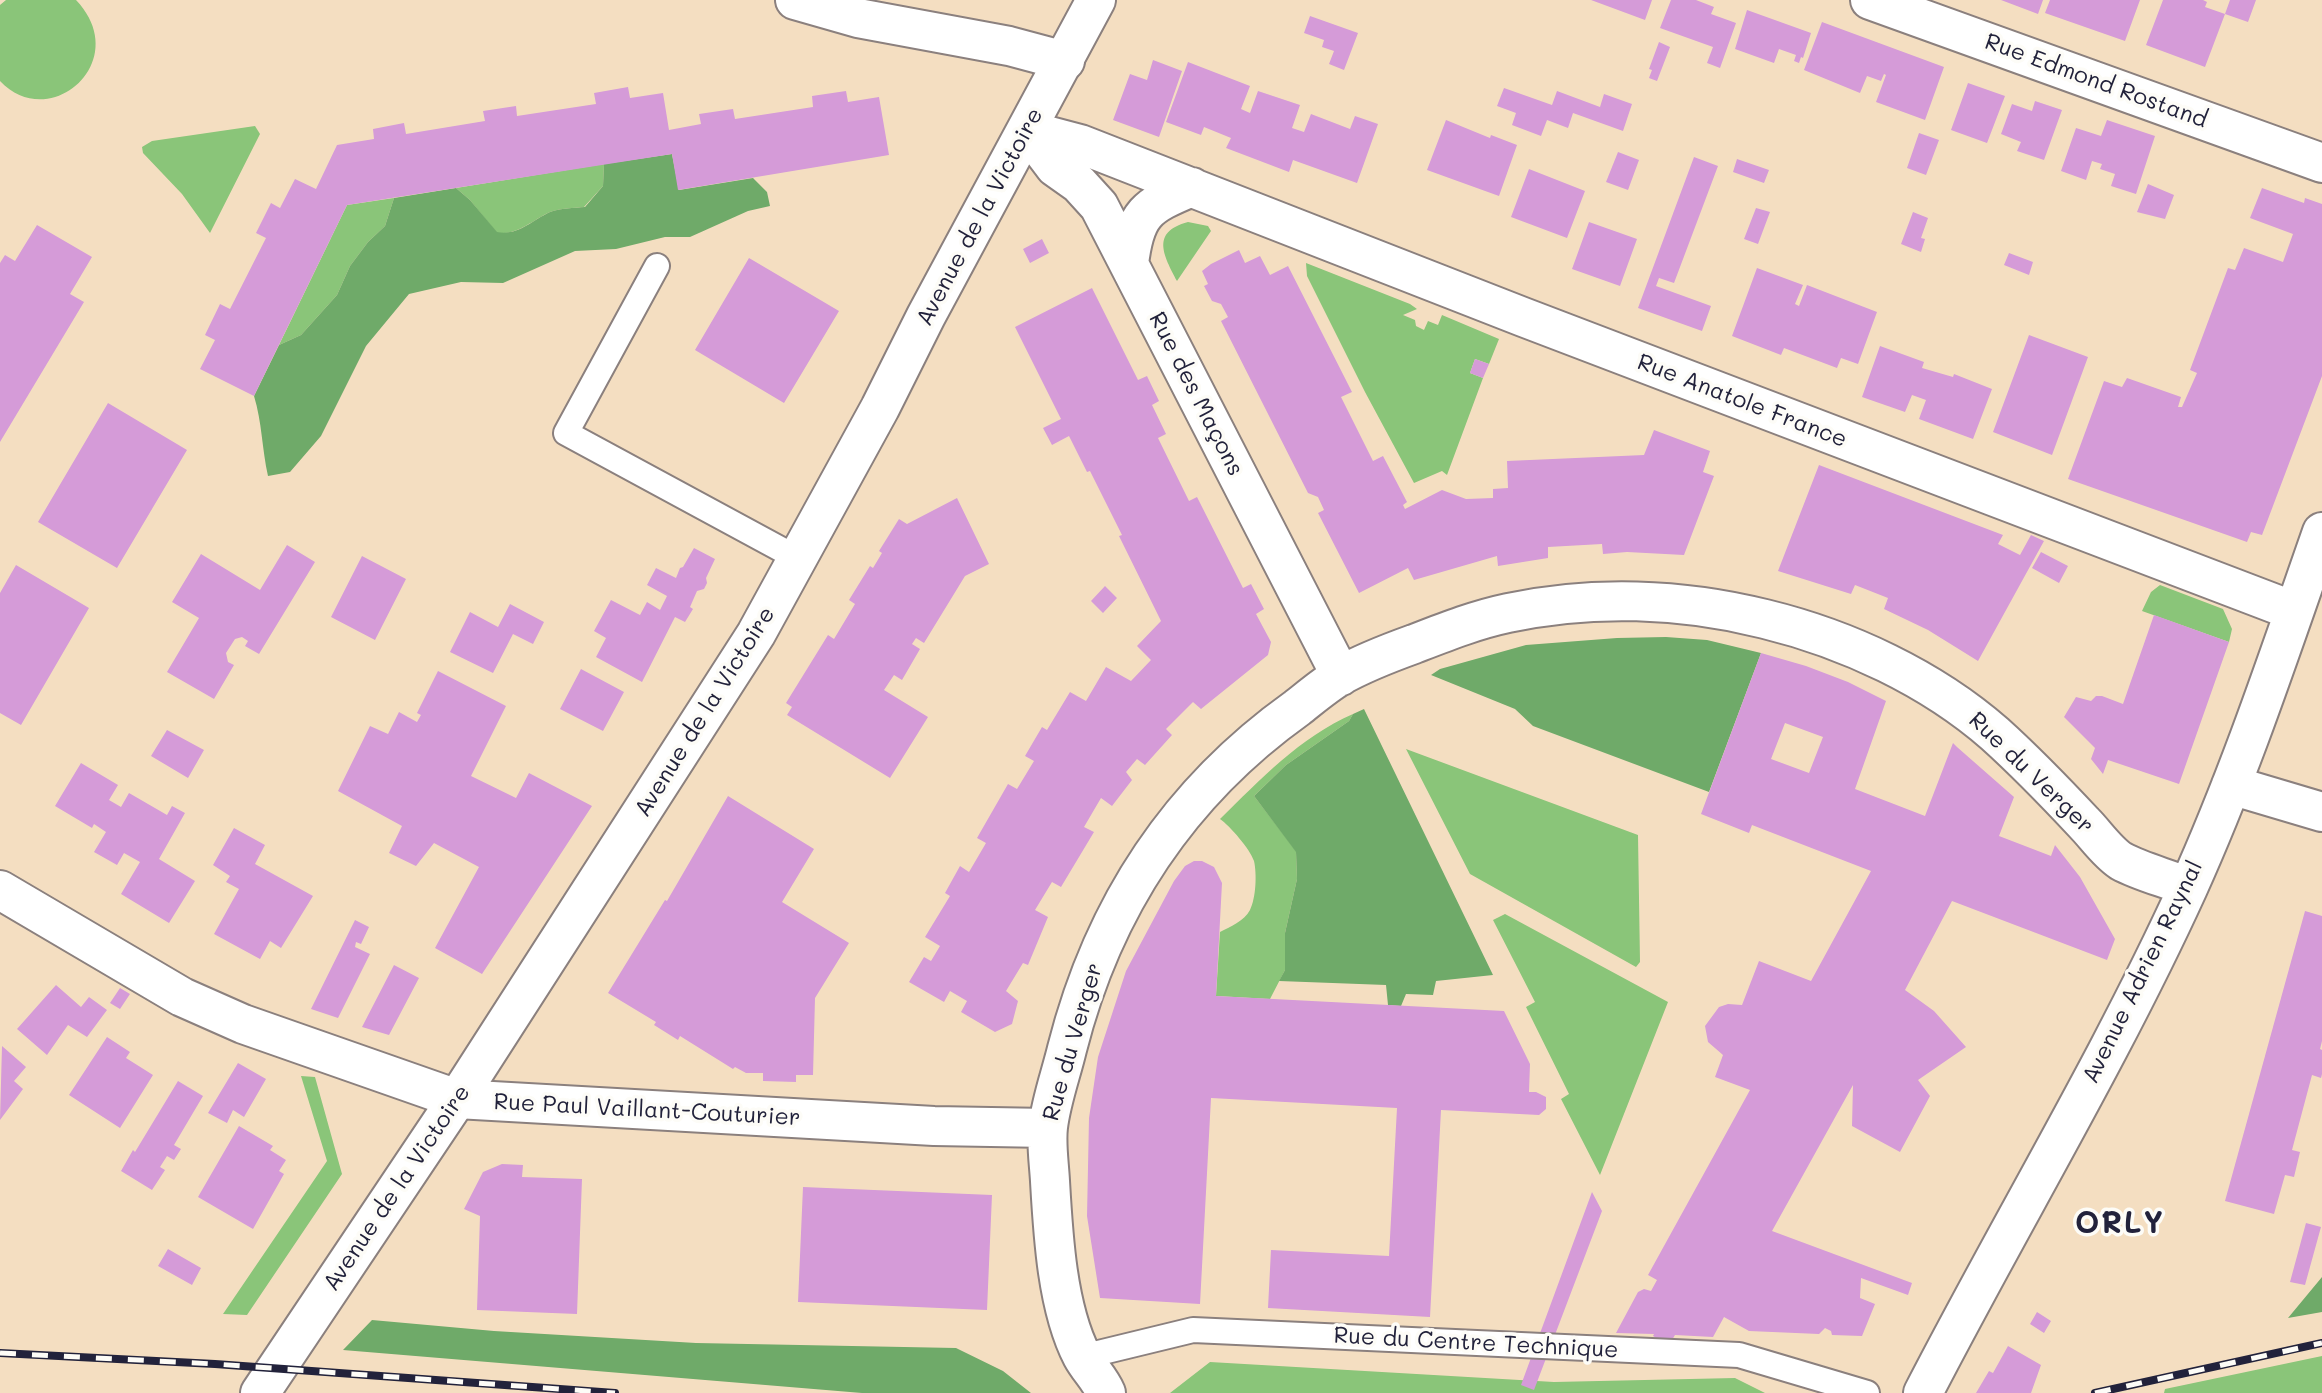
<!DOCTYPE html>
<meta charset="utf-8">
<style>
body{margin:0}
canvas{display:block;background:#f4dec1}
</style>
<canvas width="2322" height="1393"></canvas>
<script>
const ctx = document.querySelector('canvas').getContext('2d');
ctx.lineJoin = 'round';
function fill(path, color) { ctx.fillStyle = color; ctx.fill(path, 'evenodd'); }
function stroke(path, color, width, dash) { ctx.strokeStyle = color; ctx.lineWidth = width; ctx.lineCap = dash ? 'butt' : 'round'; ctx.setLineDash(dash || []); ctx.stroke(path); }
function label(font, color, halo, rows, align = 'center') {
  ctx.font = font + ' Mali,sans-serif'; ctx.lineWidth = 7; ctx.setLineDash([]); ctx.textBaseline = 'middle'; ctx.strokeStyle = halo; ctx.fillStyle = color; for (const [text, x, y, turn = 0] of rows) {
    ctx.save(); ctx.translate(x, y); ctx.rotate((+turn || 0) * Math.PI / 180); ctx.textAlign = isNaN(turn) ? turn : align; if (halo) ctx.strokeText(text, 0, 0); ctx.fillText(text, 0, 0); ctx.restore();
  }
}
fill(new Path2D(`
 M 6,0 L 76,0 C 134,61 50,134 0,81 L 0,5 Z
 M 255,126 L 260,134 L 210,233 L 182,194 L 143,153 L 142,147 L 152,141 Z
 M 604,164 L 603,186 L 584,207 C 574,208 560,208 550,212 C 531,221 518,235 497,233 L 470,200 L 456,188 Z
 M 394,198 L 385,226 L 368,242 L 350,266 L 337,295 L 301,335 L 279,345 L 347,205 Z
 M 1188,222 L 1208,226 L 1211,231 L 1177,281 C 1164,256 1150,232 1188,222 Z
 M 1306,263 L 1410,304 L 1417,309 L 1403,315 L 1415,320 L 1416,326 L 1424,330 L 1428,321 L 1438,325 L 1442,315 L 1499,339 L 1489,364 L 1475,359 L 1470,373 L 1483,378 L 1447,475 L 1442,471 L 1414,483 L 1365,392 L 1307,276 Z
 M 2160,585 L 2223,609 L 2232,629 L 2229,642 L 2142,611 L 2151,592 Z
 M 1353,714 L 1349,721 L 1286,765 L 1254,796 L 1296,851 L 1297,879 L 1285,933 L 1285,970 L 1270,999 L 1216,996 L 1220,932 C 1230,927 1244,921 1250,910 C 1256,898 1257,874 1254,861 C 1250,849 1230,826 1220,819 C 1260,780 1300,737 1353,714 Z
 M 1406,749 L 1638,835 L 1640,962 L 1636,967 L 1470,874 Z
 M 1505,914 L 1668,1002 L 1600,1175 L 1561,1099 L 1569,1094 L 1526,1007 L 1535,1002 L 1493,920 Z
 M 301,1076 L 315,1077 L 342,1174 L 247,1315 L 223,1314 L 327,1161 Z
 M 2322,1356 L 2322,1393 L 2164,1393 L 2165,1389 Z
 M 1210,1362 L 1554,1382 L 1735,1378 L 1765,1393 L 1170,1393 Z`), '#8ac579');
fill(new Path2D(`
 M 672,154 L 679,190 L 753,178 L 767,192 L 770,206 L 748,211 L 690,237 L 665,237 L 616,249 L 575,251 L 503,283 L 461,282 L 409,294 L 366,346 L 321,436 L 290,472 L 268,476 C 262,449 262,422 254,396 L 279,345 L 301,335 L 337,295 L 350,266 L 368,242 L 385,226 L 394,198 L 456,188 L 470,200 L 497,232 C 518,236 531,221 550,212 C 560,208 574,208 585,207 L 603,186 L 604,164 Z
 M 1666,637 L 1707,640 L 1761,653 L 1709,792 L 1533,726 L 1515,709 L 1431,675 L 1440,669 L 1526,645 L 1617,638 Z
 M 1364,709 L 1493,975 L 1436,981 L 1433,995 L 1406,994 L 1401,1006 L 1388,1005 L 1386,985 L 1279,981 L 1285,970 L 1285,933 L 1297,879 L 1296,852 L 1254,796 L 1286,765 L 1349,721 L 1353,714 Z
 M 2322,1277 L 2322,1312 L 2288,1318 Z
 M 372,1320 L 494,1331 L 696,1343 L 956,1348 L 1003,1371 L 1031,1393 L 862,1393 L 343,1350 Z`), '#6faa69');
fill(new Path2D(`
 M 1591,0 L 1652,0 L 1645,20 Z
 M 1671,0 L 1696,0 L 1714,7 L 1711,14 L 1736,23 L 1720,68 L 1707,63 L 1713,47 L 1660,28 Z
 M 2001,0 L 2043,0 L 2038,14 Z
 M 2050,0 L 2140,0 L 2125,41 L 2045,13 Z
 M 2163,0 L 2203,0 L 2207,2 L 2205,7 L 2225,14 L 2205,67 L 2146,45 Z
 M 2230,0 L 2256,0 L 2248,22 L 2225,14 Z
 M 1747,10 L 1811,33 L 1803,58 L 1801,57 L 1799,63 L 1794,61 L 1796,55 L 1779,49 L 1774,63 L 1735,49 Z
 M 1310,16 L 1358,33 L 1344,70 L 1329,64 L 1334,51 L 1322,47 L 1324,40 L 1304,33 Z
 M 1822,22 L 1944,67 L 1925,120 L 1876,102 L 1886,75 L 1884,74 L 1881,81 L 1867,76 L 1860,93 L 1804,70 Z
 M 1659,42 L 1670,47 L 1657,81 L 1649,78 L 1652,70 L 1649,69 Z
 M 1153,60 L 1182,71 L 1159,137 L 1113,120 L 1130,74 L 1147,80 Z
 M 1188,62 L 1250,86 L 1241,109 L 1250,113 L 1258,91 L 1300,105 L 1292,128 L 1304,132 L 1311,114 L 1350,129 L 1355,116 L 1378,124 L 1357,183 L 1293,160 L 1289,172 L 1226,148 L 1231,138 L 1204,127 L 1201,135 L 1166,122 Z
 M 1968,83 L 2005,96 L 1987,143 L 1951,130 Z
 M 628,87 L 630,98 L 663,93 L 669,130 L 701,124 L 699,114 L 733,109 L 735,119 L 813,107 L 812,96 L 846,91 L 848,102 L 879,97 L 889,155 L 678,190 L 672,154 L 347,205 L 254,396 L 200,369 L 215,340 L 205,335 L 220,304 L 230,309 L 266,238 L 256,233 L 271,203 L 280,208 L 295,179 L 316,189 L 337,145 L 374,139 L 373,129 L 404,123 L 406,134 L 485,121 L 483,111 L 516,106 L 517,116 L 596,104 L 594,93 Z
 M 1504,88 L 1552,105 L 1557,91 L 1600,107 L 1604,94 L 1632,104 L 1623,131 L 1573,113 L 1568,128 L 1547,120 L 1541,136 L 1512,125 L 1516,113 L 1497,106 Z
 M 2035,101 L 2062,110 L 2044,160 L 2017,151 L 2021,142 L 2001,134 L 2012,104 L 2032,111 Z
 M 1446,120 L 1490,138 L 1491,135 L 1517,145 L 1499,196 L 1427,170 Z
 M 2107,120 L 2155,136 L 2136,194 L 2111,186 L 2115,174 L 2100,169 L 2102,164 L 2092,161 L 2086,180 L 2061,171 L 2076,128 L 2101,136 Z
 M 1919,133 L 1939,140 L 1926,175 L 1907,168 Z
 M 1618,152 L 1639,160 L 1628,190 L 1606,182 Z
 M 1694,157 L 1718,166 L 1674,283 L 1659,278 L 1656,286 L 1711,306 L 1702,331 L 1638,308 Z
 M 1737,159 L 1769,170 L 1764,183 L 1733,172 Z
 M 1529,169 L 1585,191 L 1567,238 L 1511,217 Z
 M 2148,184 L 2174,195 L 2165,219 L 2137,212 Z
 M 2262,188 L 2304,203 L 2305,198 L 2322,204 L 2322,376 L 2262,535 L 2251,532 L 2247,542 L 2068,479 L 2104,381 L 2122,387 L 2127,378 L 2181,397 L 2178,407 L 2182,407 L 2197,373 L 2190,370 L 2228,268 L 2235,270 L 2244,248 L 2283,262 L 2293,234 L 2250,218 Z
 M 1756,208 L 1770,212 L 1758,244 L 1744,239 Z
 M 1913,212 L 1928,218 L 1921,238 L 1925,239 L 1921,252 L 1901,244 Z
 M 1589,222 L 1637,239 L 1620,286 L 1572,269 Z
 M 37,225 L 92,257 L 70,294 L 84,302 L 0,442 L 0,263 L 5,255 L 15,261 Z
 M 1042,239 L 1049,253 L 1030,263 L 1023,249 Z
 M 1239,250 L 1245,263 L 1260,256 L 1270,275 L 1288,266 L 1352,392 L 1341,397 L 1373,461 L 1383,456 L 1407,502 L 1403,505 L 1405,509 L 1442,490 L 1466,499 L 1493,498 L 1493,489 L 1508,488 L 1507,461 L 1644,455 L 1654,430 L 1710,451 L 1703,472 L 1714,476 L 1684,555 L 1627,552 L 1603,554 L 1602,544 L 1548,547 L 1548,558 L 1498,566 L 1497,556 L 1414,580 L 1408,568 L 1359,593 L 1318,513 L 1324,510 L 1318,497 L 1308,493 L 1221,321 L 1228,317 L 1221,304 L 1212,301 L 1204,286 L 1208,284 L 1202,271 L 1211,264 Z
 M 2009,253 L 2033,262 L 2029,275 L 2004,265 Z
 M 749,258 L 839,311 L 784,403 L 695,350 Z
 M 1757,268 L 1803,285 L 1795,304 L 1799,306 L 1807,285 L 1877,312 L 1858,364 L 1841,358 L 1837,368 L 1784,348 L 1781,355 L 1732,336 Z
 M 1092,288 L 1138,380 L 1147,376 L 1159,401 L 1152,405 L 1166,434 L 1158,438 L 1189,501 L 1197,497 L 1243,588 L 1251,584 L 1264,609 L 1256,614 L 1271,642 L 1268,655 L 1201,709 L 1193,702 L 1166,729 L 1172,735 L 1145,765 L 1137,759 L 1126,772 L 1132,780 L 1112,806 L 1101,798 L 1084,827 L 1094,832 L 1061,887 L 1052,882 L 1035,910 L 1048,917 L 1028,965 L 1023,963 L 1006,991 L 1018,1001 L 1012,1024 L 995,1032 L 961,1012 L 967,1001 L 950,991 L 944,1002 L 909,982 L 924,957 L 931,961 L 940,946 L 925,937 L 950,896 L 945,893 L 960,866 L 969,872 L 986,843 L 977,838 L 1008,784 L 1017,789 L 1034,761 L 1025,756 L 1042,727 L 1047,730 L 1070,692 L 1086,701 L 1106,667 L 1131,681 L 1151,660 L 1137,646 L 1161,621 L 1119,536 L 1122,535 L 1090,471 L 1087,472 L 1069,436 L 1052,445 L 1043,428 L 1061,419 L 1015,327 Z
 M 2029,335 L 2088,357 L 2052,455 L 1993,432 Z
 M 1880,346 L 1924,362 L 1922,368 L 1953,377 L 1954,374 L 1992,389 L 1973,439 L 1919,419 L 1926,400 L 1912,395 L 1905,412 L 1862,397 Z
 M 1475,359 L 1489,364 L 1483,378 L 1470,373 Z
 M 108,403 L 187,450 L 117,568 L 38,522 Z
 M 1819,465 L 2003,535 L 1998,544 L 2020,555 L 2031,535 L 2044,541 L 1978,661 L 1928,630 L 1884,609 L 1888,598 L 1855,585 L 1851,594 L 1778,571 Z
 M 957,498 L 989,564 L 965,576 L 924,643 L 916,638 L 912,644 L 920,649 L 902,680 L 894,675 L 884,690 L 928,717 L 890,778 L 787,715 L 792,707 L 786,703 L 828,635 L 834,639 L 855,604 L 849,600 L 870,566 L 873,568 L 882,553 L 879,551 L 899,519 L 907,524 Z
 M 287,545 L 315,562 L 259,654 L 245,646 L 248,641 L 242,637 L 235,639 L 226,653 L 228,662 L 234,665 L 214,699 L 167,672 L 199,618 L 172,602 L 201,554 L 260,590 Z
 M 694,548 L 715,559 L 706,578 L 707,583 L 704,589 L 697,591 L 690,607 L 693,609 L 685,622 L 675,617 L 642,682 L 596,657 L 606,638 L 594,631 L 611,600 L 640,615 L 647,602 L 660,610 L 667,596 L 647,585 L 656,568 L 676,578 L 680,568 L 683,567 Z
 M 2041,552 L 2068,566 L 2059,583 L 2032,568 Z
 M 362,556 L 406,579 L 375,640 L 331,617 Z
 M 16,565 L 89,608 L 21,725 L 0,713 L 0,593 Z
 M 1105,586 L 1117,598 L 1103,613 L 1091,601 Z
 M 510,604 L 544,622 L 533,644 L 513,634 L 493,673 L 450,652 L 470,612 L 498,627 Z
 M 2154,615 L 2229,642 L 2179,784 L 2108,760 L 2103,774 L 2091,759 L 2095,748 L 2064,717 L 2076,697 L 2091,701 L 2096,696 L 2102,696 L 2123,704 Z
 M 1761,653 L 1806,666 L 1848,682 L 1886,701 L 1855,789 L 1925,816 L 1953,743 L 1957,747 L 2014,797 L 1999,836 L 2051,856 L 2055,845 L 2080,877 L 2115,939 L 2107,960 L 1952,901 L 1905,990 L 1934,1011 L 1966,1047 L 1918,1080 L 1930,1096 L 1900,1152 L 1852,1126 L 1853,1085 L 1772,1231 L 1912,1283 L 1908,1295 L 1861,1278 L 1860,1298 L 1875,1304 L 1862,1336 L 1832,1335 L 1831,1331 L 1825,1328 L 1819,1334 L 1749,1331 L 1724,1317 L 1713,1337 L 1675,1335 L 1669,1345 L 1653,1336 L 1654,1334 L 1616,1333 L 1638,1292 L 1644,1289 L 1651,1291 L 1657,1280 L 1648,1275 L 1750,1090 L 1715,1077 L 1723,1055 L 1708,1042 L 1705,1026 L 1719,1007 L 1728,1004 L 1742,1005 L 1759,961 L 1811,981 L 1871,871 L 1752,825 L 1749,833 L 1701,814 ZM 1785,723 L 1823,737 L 1809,773 L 1771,759 Z
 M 581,669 L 624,692 L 603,731 L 560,709 Z
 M 438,671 L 506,706 L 471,776 L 516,798 L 529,773 L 592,806 L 482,974 L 435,948 L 479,867 L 434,843 L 416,866 L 389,853 L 402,826 L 338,791 L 370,726 L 388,734 L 399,712 L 417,722 L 421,715 L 417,713 Z
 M 167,730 L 204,750 L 188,778 L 151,756 Z
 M 81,763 L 118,785 L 109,800 L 121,807 L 129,793 L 167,815 L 172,806 L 185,813 L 159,859 L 195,881 L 169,923 L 121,894 L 140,862 L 124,853 L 117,865 L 94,852 L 106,832 L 94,824 L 92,828 L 55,806 Z
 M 728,796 L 814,849 L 782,902 L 849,943 L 815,998 L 813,1075 L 796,1075 L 796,1082 L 763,1081 L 763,1073 L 746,1073 L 735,1067 L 733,1069 L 680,1036 L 678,1040 L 654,1025 L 656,1022 L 608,993 L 665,900 L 667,901 Z
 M 234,828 L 265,845 L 255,864 L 313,896 L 281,948 L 270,941 L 260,959 L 214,934 L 239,889 L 226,882 L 230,876 L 213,865 Z
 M 1194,861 L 1202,861 L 1214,867 L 1222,883 L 1216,996 L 1504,1011 L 1530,1064 L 1529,1092 L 1536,1092 L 1546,1097 L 1546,1109 L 1539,1115 L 1441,1110 L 1430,1317 L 1268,1308 L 1271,1250 L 1389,1256 L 1397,1108 L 1211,1098 L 1200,1304 L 1100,1298 L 1087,1216 L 1089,1118 L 1098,1057 L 1126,971 L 1174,881 L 1185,866 Z
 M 2305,911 L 2322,916 L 2322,1041 L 2320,1049 L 2322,1050 L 2322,1074 L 2321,1078 L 2312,1075 L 2292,1150 L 2300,1152 L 2294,1177 L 2285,1175 L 2274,1214 L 2225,1201 Z
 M 355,920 L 369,927 L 361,944 L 356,942 L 355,947 L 370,954 L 338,1018 L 311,1009 Z
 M 394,965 L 419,978 L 389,1035 L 362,1027 Z
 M 56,985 L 81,1007 L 89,997 L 107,1010 L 87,1037 L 68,1025 L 47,1055 L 17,1029 Z
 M 120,988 L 130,994 L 120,1009 L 110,1003 Z
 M 107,1037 L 130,1052 L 126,1058 L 153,1075 L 120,1128 L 69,1095 Z
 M 2,1046 L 26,1067 L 14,1081 L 23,1089 L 0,1120 Z
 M 238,1063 L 266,1079 L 244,1117 L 233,1110 L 227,1123 L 208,1113 Z
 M 178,1081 L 203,1096 L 174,1145 L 181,1149 L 174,1160 L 167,1156 L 160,1167 L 165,1170 L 152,1190 L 121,1171 L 133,1150 L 135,1152 Z
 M 239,1126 L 273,1146 L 270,1150 L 286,1160 L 279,1171 L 284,1174 L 253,1229 L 198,1197 Z
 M 502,1164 L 523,1165 L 522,1177 L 582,1179 L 577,1314 L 477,1310 L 480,1216 L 464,1209 L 483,1172 Z
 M 803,1187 L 992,1195 L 987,1310 L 798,1302 Z
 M 1592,1192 L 1602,1211 L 1534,1390 L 1521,1385 Z
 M 2306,1223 L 2321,1227 L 2305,1285 L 2290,1282 Z
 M 168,1249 L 201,1268 L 192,1285 L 158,1266 Z
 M 2037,1312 L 2051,1321 L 2044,1333 L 2030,1324 Z
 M 2008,1346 L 2041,1365 L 2031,1393 L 1976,1393 L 1989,1371 L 1993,1373 Z`), '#d59bd8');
const service = new Path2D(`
 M 657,266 L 566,433 L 797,558
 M 1082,1357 L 1193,1330 L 1739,1355 L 1867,1393`);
const minor = new Path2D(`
 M 795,0 L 858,18 L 1009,46 L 1065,61
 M 1870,0 L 2322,163
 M 1027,130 L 1080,144 L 1523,317 L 2294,611
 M 1027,130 L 1055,167 L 1079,184 L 1099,206 L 1341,676
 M 1129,264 C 1135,213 1146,206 1192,187
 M 2231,785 L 2322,812
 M 0,890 L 182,997 L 243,1024 L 457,1099 L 934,1126 L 1048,1128
 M 1106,1393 C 1100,1379 1089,1369 1082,1356 C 1057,1308 1053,1234 1050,1181 C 1049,1163 1046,1144 1048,1127 C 1051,1101 1061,1074 1067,1049 C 1103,907 1178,793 1297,708 C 1311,697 1325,685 1340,676 C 1363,663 1389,653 1414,644 C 1445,632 1475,620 1508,613 C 1592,595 1682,598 1765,619 C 1847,639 1931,678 1995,734 C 2026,762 2055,792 2084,823 C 2095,834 2107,852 2121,861 C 2141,872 2167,878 2188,887
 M 1923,1393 C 2010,1224 2109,1061 2188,888 C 2240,773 2280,652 2322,532`);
const tertiary = new Path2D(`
 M 260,1393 L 457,1099 L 756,634 L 880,408 L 926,316 L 1096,0`);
stroke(service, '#8b807e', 28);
stroke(minor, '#8b807e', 42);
stroke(tertiary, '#8b807e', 42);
stroke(service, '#fff', 24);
stroke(minor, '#fff', 38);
stroke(tertiary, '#fff', 38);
const rail = new Path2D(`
 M 0,1353 L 215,1364 L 615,1393
 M 2095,1393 L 2322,1343`);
stroke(rail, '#22223b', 8);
stroke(rail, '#fdfcf7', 5, [16]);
label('23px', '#22223b', '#fdfcf7', [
 ["Rue Edmond Rostand",2096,81,20],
 ["Avenue de la Victoire",980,217,-62],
 ["Rue des Maçons",1196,394,63],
 ["Rue Anatole France",1742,401,21],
 ["Avenue de la Victoire",705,712,-58],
 ["Rue du Verger",2031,773,44],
 ["Avenue Adrien Raynal",2143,972,-64],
 ["Rue du Verger",1073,1042,-74],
 ["Rue Paul Vaillant-Couturier",647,1110,3],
 ["Avenue de la Victoire",397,1188,-56],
 ["Rue du Centre Technique",1476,1343,3]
]);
ctx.letterSpacing = '2px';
label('bold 30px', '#22223b', '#fdfcf7', [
 ["ORLY",2120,1224]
]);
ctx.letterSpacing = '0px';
</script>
